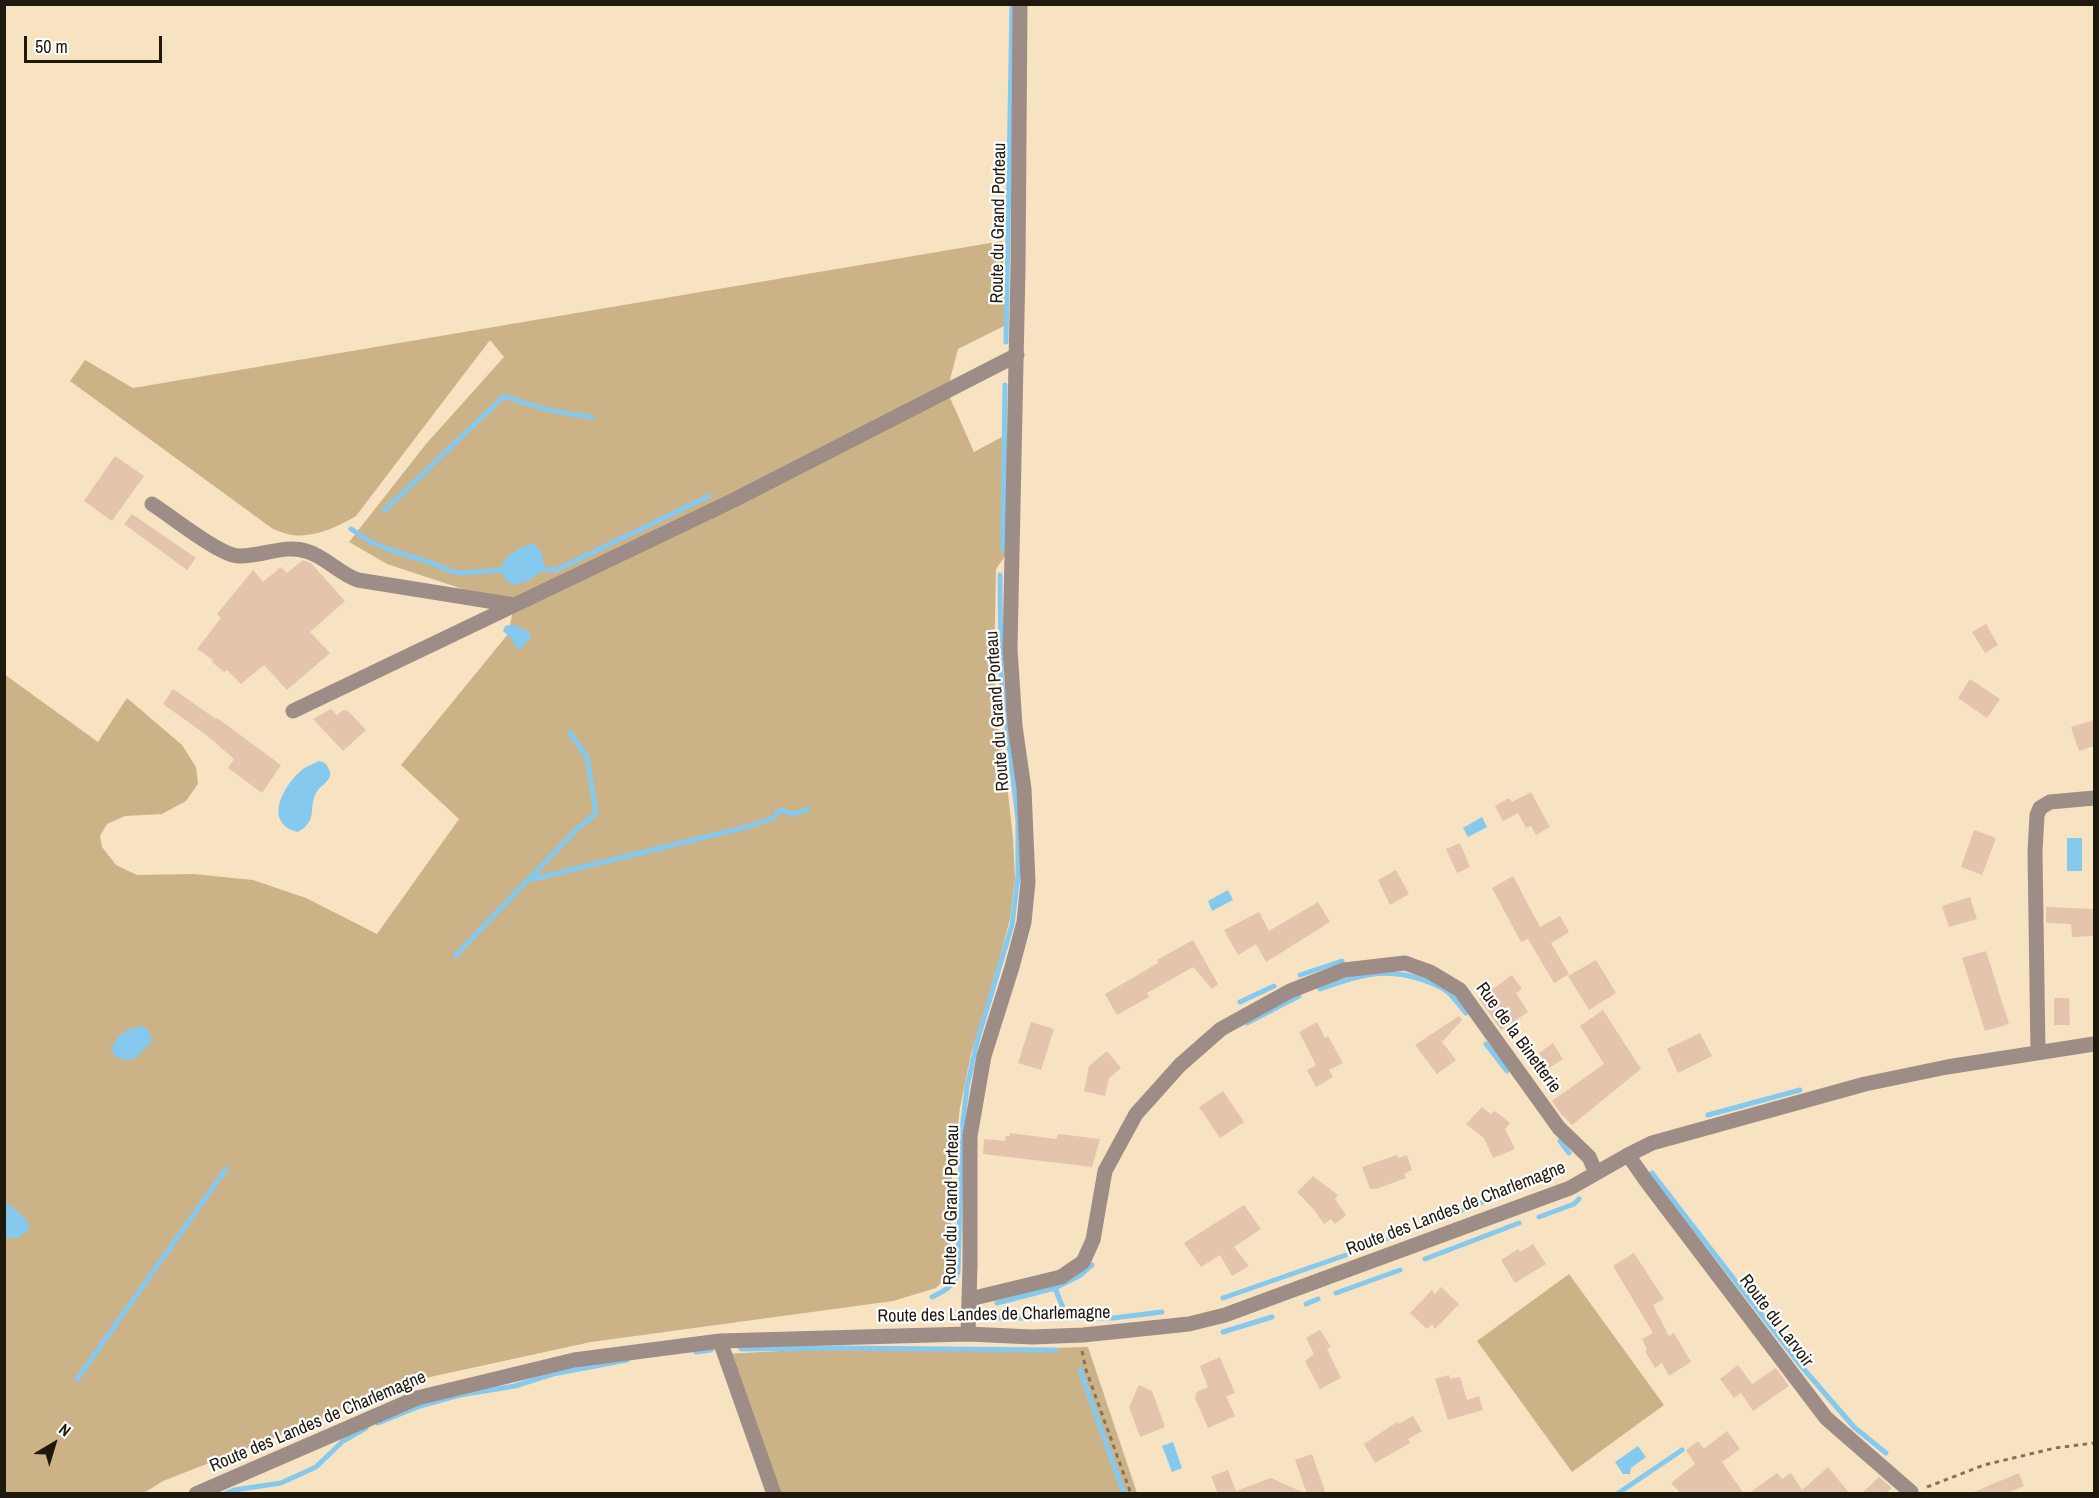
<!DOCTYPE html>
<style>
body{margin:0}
#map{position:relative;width:2099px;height:1498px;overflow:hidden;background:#f7e3c2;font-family:"Archivo Narrow",sans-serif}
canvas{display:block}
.frame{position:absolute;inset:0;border:6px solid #1f180c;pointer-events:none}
.north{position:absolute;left:24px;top:1414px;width:60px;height:60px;-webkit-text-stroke:4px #fff;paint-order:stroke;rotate:38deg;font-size:16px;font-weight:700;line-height:24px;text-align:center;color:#1f180c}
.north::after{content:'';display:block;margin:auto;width:21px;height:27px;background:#1f180c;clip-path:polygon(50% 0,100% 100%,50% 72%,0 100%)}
.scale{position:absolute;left:24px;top:36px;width:138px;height:27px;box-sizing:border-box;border:3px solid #1f180c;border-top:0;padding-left:8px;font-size:18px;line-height:21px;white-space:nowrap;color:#1f180c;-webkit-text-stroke:4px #fff;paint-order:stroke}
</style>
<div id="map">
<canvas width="2099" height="1498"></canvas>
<div class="frame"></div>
<div class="north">N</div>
<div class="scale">50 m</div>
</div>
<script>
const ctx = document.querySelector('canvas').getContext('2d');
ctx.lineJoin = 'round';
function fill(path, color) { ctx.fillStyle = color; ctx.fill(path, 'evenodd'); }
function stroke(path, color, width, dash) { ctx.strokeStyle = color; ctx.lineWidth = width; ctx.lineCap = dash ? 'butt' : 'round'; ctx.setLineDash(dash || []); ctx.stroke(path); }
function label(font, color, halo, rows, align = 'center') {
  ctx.font = font + ' "Archivo Narrow",sans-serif'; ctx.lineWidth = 4.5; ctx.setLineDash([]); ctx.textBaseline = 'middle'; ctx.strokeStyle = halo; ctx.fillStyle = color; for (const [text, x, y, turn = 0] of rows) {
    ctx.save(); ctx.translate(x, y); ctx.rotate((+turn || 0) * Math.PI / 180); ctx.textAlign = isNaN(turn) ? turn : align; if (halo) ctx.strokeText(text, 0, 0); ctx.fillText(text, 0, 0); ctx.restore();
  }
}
fill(new Path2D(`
 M 1002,241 L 1006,325 L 958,349 L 947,391 L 974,452 L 1015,430 L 1008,552 L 996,569 L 994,670 L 998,729 L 1006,775 L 1013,838 L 1015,878 L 1010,919 L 999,961 L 971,1054 L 960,1108 L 952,1171 L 951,1272 L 936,1288 L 893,1301 L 591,1342 L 430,1377 L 163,1481 L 144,1493 L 5,1493 L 4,674 L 98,742 L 127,698 L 182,745 L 196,767 L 198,784 L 186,801 L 162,814 L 125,816 L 107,824 L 100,836 L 102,847 L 116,865 L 137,875 L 194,874 L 253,880 L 306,898 L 377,934 L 459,819 L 401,765 L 508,634 L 514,606 L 387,564 L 349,542 L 426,444 L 504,357 L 490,340 L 356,516 C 337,527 314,538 292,535 C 286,534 279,531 273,529 L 70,381 L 85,360 L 133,388 Z
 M 1569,1274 L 1664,1405 L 1572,1472 L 1477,1341 Z
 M 1088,1347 L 1137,1493 L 774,1493 L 725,1354 L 836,1348 L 973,1350 Z`), '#ccb387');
fill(new Path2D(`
 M 533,544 C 542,549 544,559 544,569 C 529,583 503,597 501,565 C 509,554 519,546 533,544 Z
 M 513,624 L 530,632 L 531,637 L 521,649 L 516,648 L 511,638 L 503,631 L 505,626 Z
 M 319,761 L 325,763 C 328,767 331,771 330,776 C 328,783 318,787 315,795 C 309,811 317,821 298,832 C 260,823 286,780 306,767 C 310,765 315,763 319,761 Z
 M 1482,817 L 1487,827 L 1468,837 L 1463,828 Z
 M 2067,838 L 2082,838 L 2082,871 L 2067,871 Z
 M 1228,890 L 1233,900 L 1212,911 L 1208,901 Z
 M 142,1026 L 148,1030 L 152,1037 L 150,1044 L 133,1060 C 123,1060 116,1060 111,1050 C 115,1036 127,1028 142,1026 Z
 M 5,1201 L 25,1218 L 29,1225 L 28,1231 L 16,1238 L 5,1238 Z
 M 1173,1442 L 1182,1468 L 1172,1472 L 1162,1446 Z
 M 1638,1446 L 1646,1457 L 1631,1468 L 1630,1474 L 1623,1474 L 1615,1462 Z`), '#86c9ee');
stroke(new Path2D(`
 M 1006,342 L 1012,4
 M 384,511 L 504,396 C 533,407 561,414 592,417
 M 351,529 L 371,542 L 390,550 L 429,562 L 451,571 L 462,573 L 501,570
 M 1003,549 L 1005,385
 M 544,569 L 556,570 L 709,496
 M 529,880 L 747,827 L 774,818 L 779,810 L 794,814 L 808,809
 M 455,956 L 575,831 L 596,813 L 587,757 L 570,733
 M 1300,975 L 1342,961
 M 1320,989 C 1357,976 1384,966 1423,980 C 1431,983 1441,986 1448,992 C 1454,998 1460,1006 1466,1013
 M 1240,1002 L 1274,986
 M 1247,1023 L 1299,996
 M 1486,1044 L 1507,1071
 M 1708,1115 L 1800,1090
 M 1560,1141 L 1569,1153
 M 1652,1173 L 1801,1366 L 1854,1427 L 1886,1453
 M 1539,1217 L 1574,1204 L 1579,1199
 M 1434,1221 L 1493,1198
 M 1378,1242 L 1396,1235
 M 1425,1259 L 1519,1223
 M 1336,1293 L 1400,1270
 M 932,1297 C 946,1290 953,1287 958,1272 L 962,1130 L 967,1087 L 977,1042 L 1012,925 L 1018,876 L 1018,821 L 1001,676 L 1000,575
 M 1223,1298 L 1346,1255
 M 997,1303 L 1055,1288
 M 1306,1304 L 1318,1299
 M 996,1318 L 1113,1318 L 1162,1312
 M 1067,1318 L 1055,1288 L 1079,1276 L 1092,1265
 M 1223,1332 L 1272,1317
 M 741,1349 L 836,1348 L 1056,1350
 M 696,1352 L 711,1350
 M 1080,1370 L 1124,1494
 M 77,1379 L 226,1169
 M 378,1423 L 420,1406 L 460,1395 L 515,1386 L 553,1374 L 627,1360
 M 225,1494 L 234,1490 L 281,1483 L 316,1467 L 343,1441 L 366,1428
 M 1617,1494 L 1682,1450`), '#86c9ee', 5);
fill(new Path2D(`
 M 115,456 L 144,476 L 112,521 L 84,501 Z
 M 132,514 L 196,558 L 187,570 L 124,524 Z
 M 303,560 L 311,563 L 345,601 L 310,632 L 330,653 L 287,690 L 264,665 L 241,684 L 227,670 L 224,672 L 212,662 L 213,660 L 197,649 L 221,618 L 217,614 L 253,570 L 263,582 L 281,567 L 287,573 Z
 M 1986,624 L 1998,645 L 1985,653 L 1972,632 Z
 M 1970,679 L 2000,699 L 1987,718 L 1958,698 Z
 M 173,689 L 216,719 L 217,718 L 281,765 L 262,793 L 228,768 L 234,759 L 205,734 L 163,704 Z
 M 331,709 L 337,715 L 343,710 L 348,711 L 366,730 L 343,751 L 313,719 Z
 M 2094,720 L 2094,746 L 2079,751 L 2071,727 Z
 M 1531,792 L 1550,827 L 1536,835 L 1531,826 L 1526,828 L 1518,813 L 1503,821 L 1495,806 L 1509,798 L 1512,802 Z
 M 1974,830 L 1996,838 L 1982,875 L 1961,867 Z
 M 1460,843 L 1470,867 L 1457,873 L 1446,849 Z
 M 1396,870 L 1409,894 L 1390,905 L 1378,880 Z
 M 1513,876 L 1540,927 L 1560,916 L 1569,932 L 1551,943 L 1569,974 L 1554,983 L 1528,939 L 1521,942 L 1492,888 Z
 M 1970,897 L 1977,919 L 1949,927 L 1942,906 Z
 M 1318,902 L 1330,922 L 1266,962 L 1256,944 L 1238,955 L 1224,930 L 1259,912 L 1269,931 Z
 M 2046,907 L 2094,909 L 2094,936 L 2072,937 L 2071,924 L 2046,923 Z
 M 1193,940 L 1218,984 L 1212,989 L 1193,967 L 1147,993 L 1149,997 L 1117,1015 L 1105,994 L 1158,963 L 1157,960 Z
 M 1986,951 L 2009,1024 L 1985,1031 L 1962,958 Z
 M 1596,960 L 1616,993 L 1589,1010 L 1568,976 Z
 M 1512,975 L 1522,989 L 1516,993 L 1528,1012 L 1501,1030 L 1479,999 Z
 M 2054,998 L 2069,998 L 2070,1025 L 2054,1025 Z
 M 1603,1010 L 1641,1069 L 1572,1125 L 1561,1114 L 1552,1101 L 1604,1064 L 1580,1026 Z
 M 1459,1016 L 1462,1020 L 1442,1042 L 1456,1060 L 1437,1074 L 1415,1045 Z
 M 1031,1022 L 1054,1029 L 1041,1070 L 1018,1063 Z
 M 1317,1022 L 1325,1038 L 1328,1036 L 1343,1063 L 1329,1070 L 1333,1077 L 1316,1087 L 1307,1070 L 1316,1065 L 1299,1032 Z
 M 1700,1033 L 1712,1056 L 1678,1073 L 1667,1049 Z
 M 1553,1043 L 1563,1059 L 1549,1068 L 1539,1053 Z
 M 1107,1051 L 1121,1068 L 1109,1078 L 1105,1096 L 1084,1091 L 1089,1066 Z
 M 1223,1091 L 1244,1122 L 1220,1138 L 1199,1107 Z
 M 1482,1107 L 1491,1114 L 1495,1111 L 1510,1123 L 1505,1129 L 1515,1149 L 1493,1158 L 1484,1138 L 1466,1124 Z
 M 1010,1133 L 1056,1139 L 1058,1134 L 1100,1139 L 1092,1167 L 983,1154 L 984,1139 L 1005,1141 L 1006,1136 L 1010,1136 Z
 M 1397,1155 L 1399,1158 L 1407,1155 L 1412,1170 L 1404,1174 L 1406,1178 L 1376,1189 L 1370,1189 L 1362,1167 Z
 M 1313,1176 L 1338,1195 L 1335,1199 L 1346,1215 L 1335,1224 L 1331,1219 L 1324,1224 L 1315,1211 L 1297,1192 Z
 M 1244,1205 L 1261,1229 L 1234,1247 L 1249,1266 L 1232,1276 L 1220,1255 L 1201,1267 L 1184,1243 Z
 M 1533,1244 L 1546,1264 L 1515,1283 L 1501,1260 L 1518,1249 L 1520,1252 Z
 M 1634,1253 L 1664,1299 L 1653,1305 L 1669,1336 L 1674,1333 L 1691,1362 L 1669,1376 L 1662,1363 L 1655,1368 L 1645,1351 L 1647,1350 L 1642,1339 L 1653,1333 L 1613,1266 Z
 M 1441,1287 L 1459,1304 L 1435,1329 L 1432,1324 L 1427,1329 L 1410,1313 L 1432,1290 L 1435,1294 Z
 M 1320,1330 L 1331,1347 L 1327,1349 L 1341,1378 L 1320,1389 L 1305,1361 L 1314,1354 L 1306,1338 Z
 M 1220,1357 L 1235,1393 L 1226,1396 L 1235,1416 L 1208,1428 L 1195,1398 L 1197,1392 L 1208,1387 L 1200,1366 Z
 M 1738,1365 L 1752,1384 L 1776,1368 L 1789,1386 L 1753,1411 L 1741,1393 L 1734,1398 L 1720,1379 Z
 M 1449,1375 L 1450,1379 L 1460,1377 L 1467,1400 L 1479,1396 L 1483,1410 L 1448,1420 L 1435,1379 Z
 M 1139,1385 L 1152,1391 L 1165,1427 L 1140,1437 L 1129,1407 Z
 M 1413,1416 L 1422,1431 L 1408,1439 L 1410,1443 L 1375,1463 L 1364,1444 L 1397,1422 L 1398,1424 Z
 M 1727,1431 L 1740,1449 L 1722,1462 L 1744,1494 L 1681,1494 L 1671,1483 L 1695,1464 L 1686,1450 L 1698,1441 L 1704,1449 Z
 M 1312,1454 L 1326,1494 L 1307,1494 L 1295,1460 Z
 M 1828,1467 L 1850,1494 L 1748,1494 L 1777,1473 L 1782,1479 L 1791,1473 L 1802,1490 Z
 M 1228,1470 L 1236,1491 L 1271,1478 L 1307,1494 L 1218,1494 L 1211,1476 Z
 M 2019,1473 L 2024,1486 L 2004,1494 L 1969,1494 Z
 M 1879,1477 L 1892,1488 L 1885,1494 L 1861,1494 Z`), '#e4c4ac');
stroke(new Path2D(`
 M 1082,1351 L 1086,1370 L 1131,1494
 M 1927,1487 L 1984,1465 L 2055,1448 L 2094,1443`), '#82755f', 3, [4.5, 4.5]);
stroke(new Path2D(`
 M 152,504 C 171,516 218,554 238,556 C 261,557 284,544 306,551 C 325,556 339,574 358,580 L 514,605
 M 293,711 L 732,501 L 1017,355
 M 2038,1052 L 2035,852 L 2037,815 L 2040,808 L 2050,802 L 2094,798
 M 1628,1155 L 1647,1182 L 1826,1418 L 1911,1492 L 1909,1494
 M 970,1299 L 1061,1277 L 1083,1262 L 1093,1240 L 1105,1171 L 1136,1114 L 1180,1065 L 1221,1029 L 1290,991 L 1344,970 L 1405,963 L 1430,972 L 1460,990 L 1559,1128 L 1589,1157 L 1596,1173
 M 968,1334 L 970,1265 L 970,1136 L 984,1056 L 1012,967 L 1024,922 L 1028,882 L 1024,789 L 1015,726 L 1010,649 L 1018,268 L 1020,4
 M 720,1341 L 774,1494
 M 196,1494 L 417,1398 L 574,1360 L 720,1341 L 968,1334 L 1032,1337 L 1083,1335 L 1189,1324 L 1225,1315 L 1570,1188 L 1628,1155 L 1652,1143 L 1865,1084 L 1947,1067 L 2094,1044`), '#9e8d87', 15);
label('18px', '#1f180c', '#fff', [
 ["Route du Grand Porteau",999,223,-89],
 ["Route du Grand Porteau",998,711,-94],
 ["Rue de la Binetterie",1518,1038,54],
 ["Route du Grand Porteau",952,1205,-89],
 ["Route des Landes de Charlemagne",1456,1209,-21],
 ["Route des Landes de Charlemagne",994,1315,-1],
 ["Route du Larvoir",1776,1321,53],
 ["Route des Landes de Charlemagne",318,1422,-23]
]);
</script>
